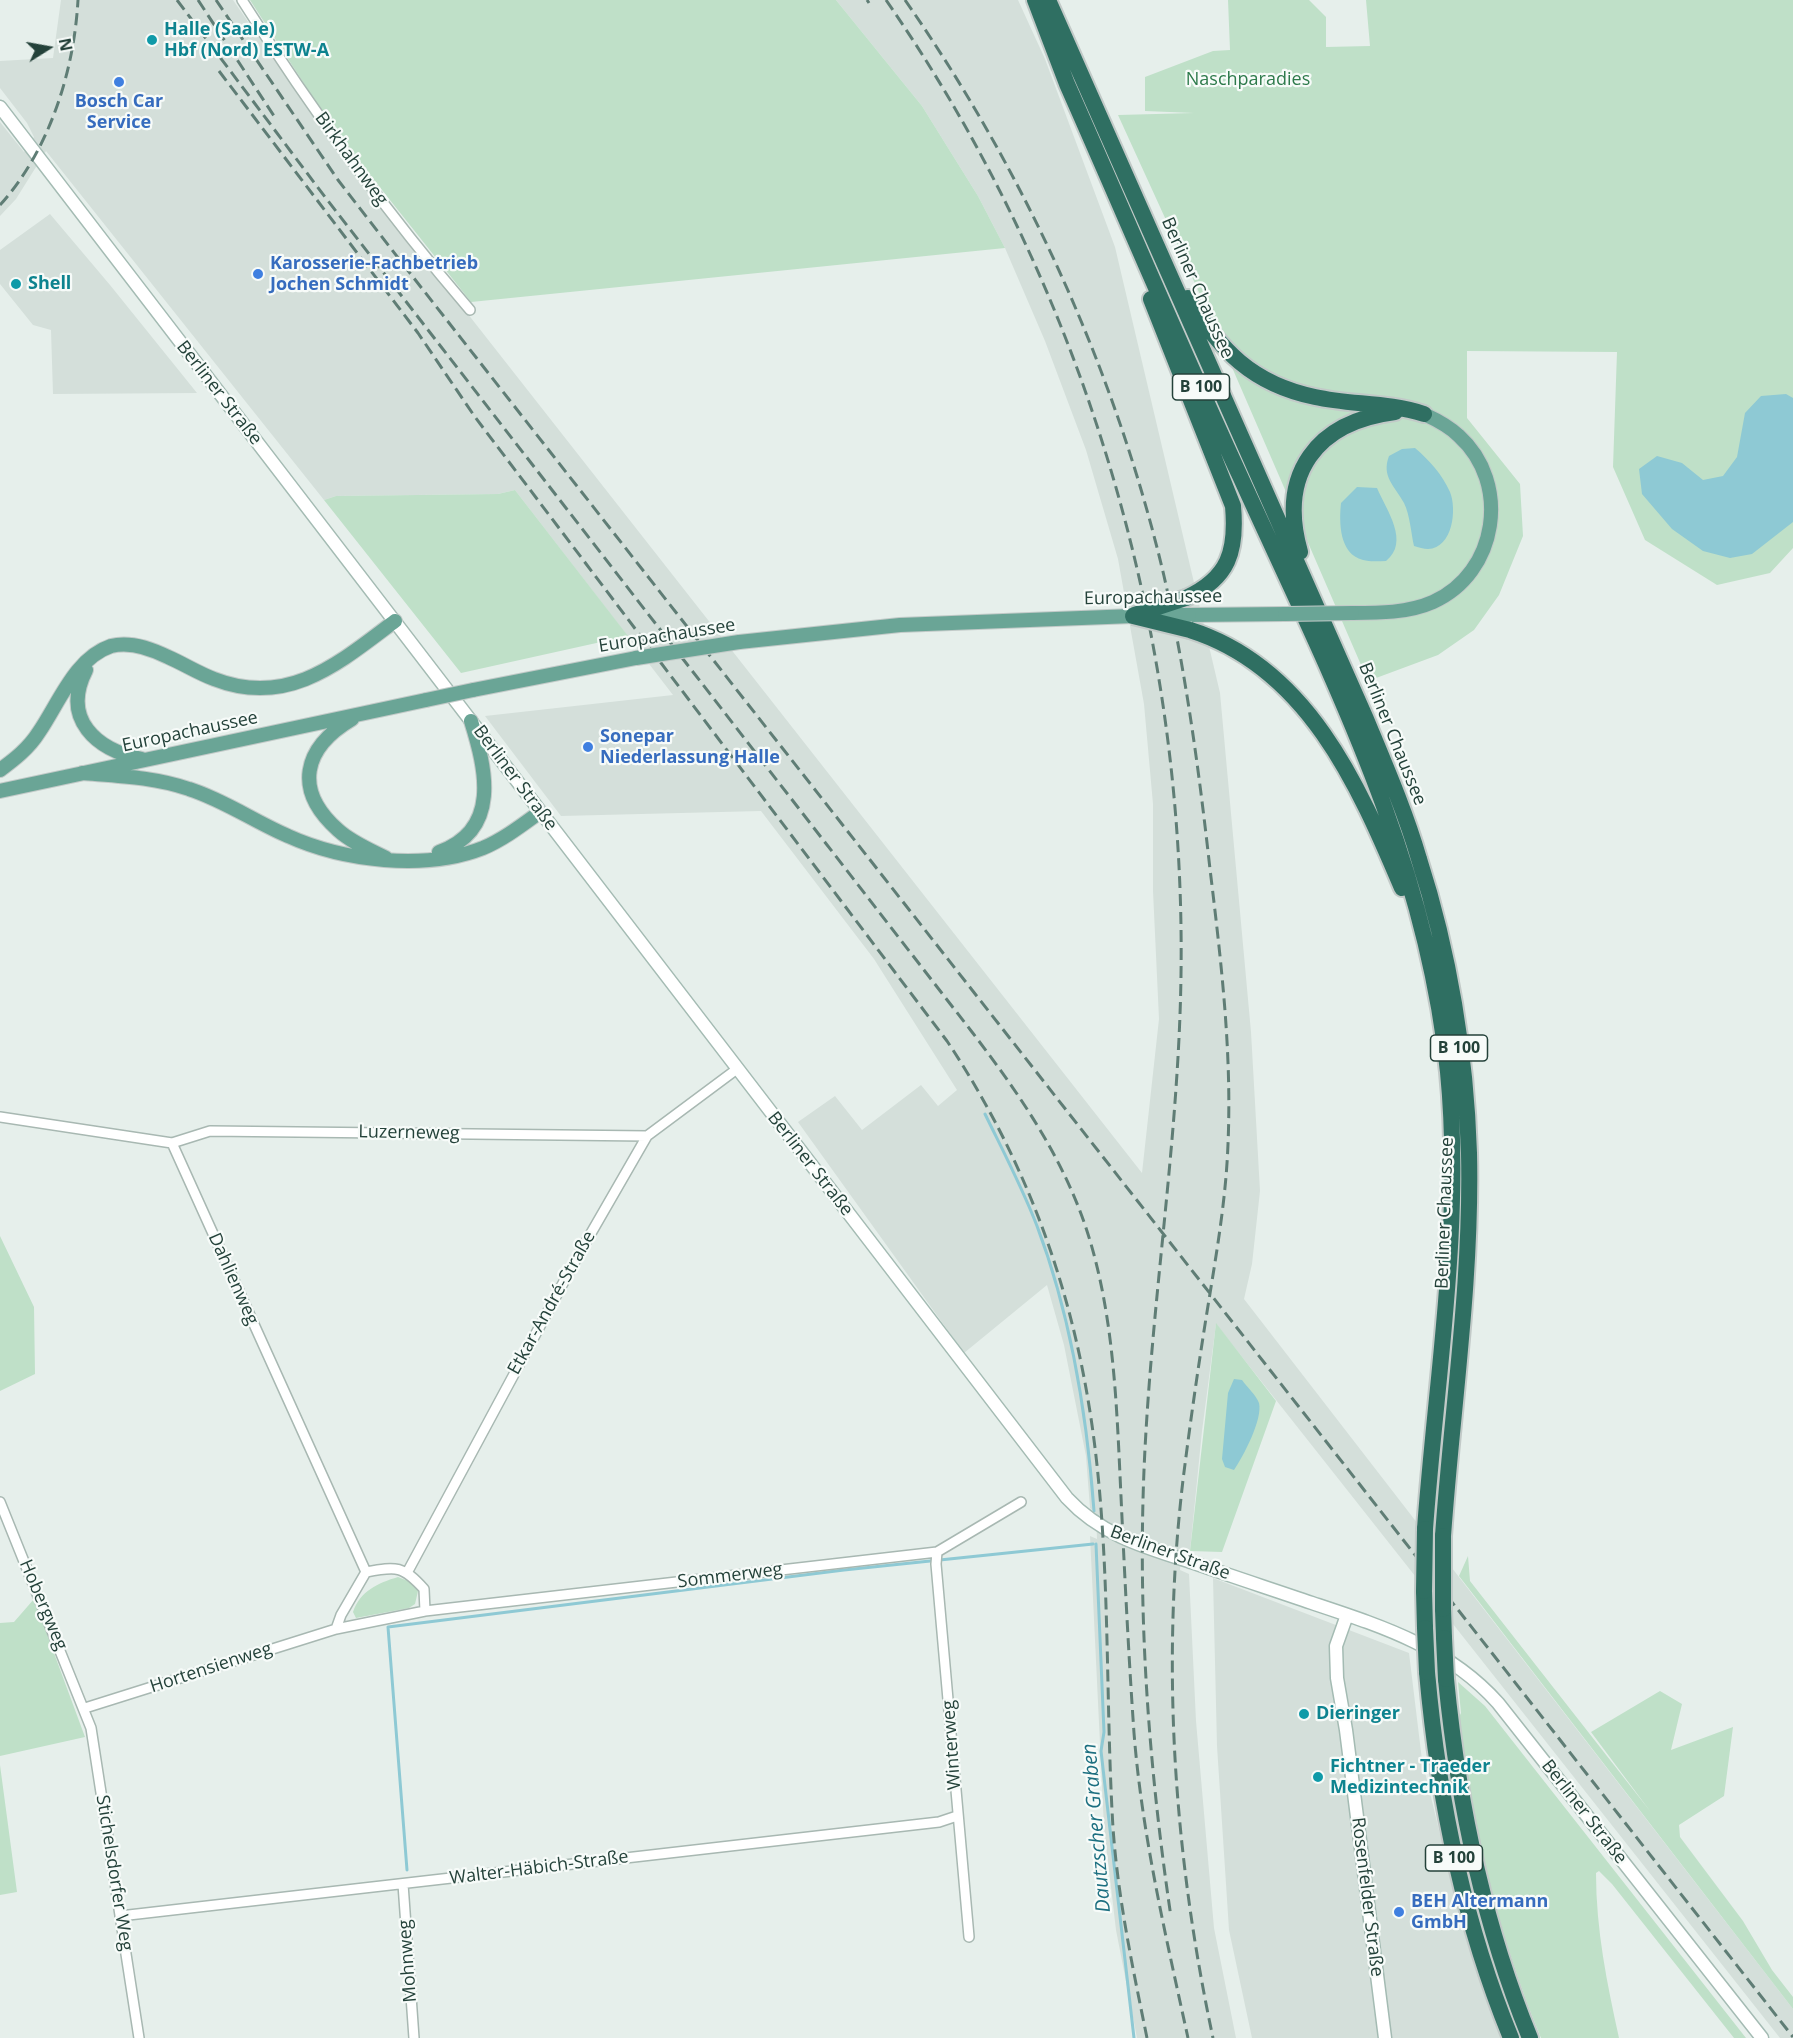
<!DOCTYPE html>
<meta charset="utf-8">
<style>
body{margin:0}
#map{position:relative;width:1793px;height:2038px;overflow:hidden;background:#e6efeb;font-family:"Open Sans",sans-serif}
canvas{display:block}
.north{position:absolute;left:18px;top:18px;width:60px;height:60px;-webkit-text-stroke:4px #f7fbf9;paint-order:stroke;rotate:79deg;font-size:16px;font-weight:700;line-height:24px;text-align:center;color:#24423a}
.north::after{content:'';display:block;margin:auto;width:21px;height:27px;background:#24423a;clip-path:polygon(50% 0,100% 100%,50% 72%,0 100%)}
</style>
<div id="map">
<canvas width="1793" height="2038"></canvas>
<div class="north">N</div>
</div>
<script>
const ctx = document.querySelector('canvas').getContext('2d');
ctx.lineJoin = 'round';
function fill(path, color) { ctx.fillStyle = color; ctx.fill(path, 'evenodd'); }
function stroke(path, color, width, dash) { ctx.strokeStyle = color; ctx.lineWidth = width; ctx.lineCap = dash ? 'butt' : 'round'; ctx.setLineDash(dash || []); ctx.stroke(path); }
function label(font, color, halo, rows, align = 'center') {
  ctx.font = font + ' "Open Sans",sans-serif'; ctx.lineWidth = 4.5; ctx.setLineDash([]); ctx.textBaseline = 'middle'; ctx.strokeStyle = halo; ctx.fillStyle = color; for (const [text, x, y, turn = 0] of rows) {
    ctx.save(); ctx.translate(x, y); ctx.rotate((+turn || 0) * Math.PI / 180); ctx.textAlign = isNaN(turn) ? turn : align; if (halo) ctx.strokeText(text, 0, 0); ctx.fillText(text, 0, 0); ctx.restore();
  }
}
fill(new Path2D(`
 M 61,0 L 233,0 L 318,123 L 1142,1173 L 1159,1019 L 1153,891 L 1153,804 L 1144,704 L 1118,559 L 1086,450 L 1045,341 L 1005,248 L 978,196 L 922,106 L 836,0 L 1018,0 L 1045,59 L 1115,247 L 1220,693 L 1251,1032 L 1260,1191 L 1252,1264 L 1244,1299 L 1793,2009 L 1793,2038 L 1780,2038 L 1216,1324 L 1202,1431 L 1190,1551 L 1181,1549 L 1180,1570 L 1189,1574 L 1196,1721 L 1214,1928 L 1236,2038 L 1137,2038 L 1116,1930 L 1104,1827 L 1090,1536 L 1097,1539 L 1096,1514 L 1090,1508 L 1086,1456 L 1064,1345 L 1047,1285 L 964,1353 L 798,1122 L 835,1096 L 862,1130 L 921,1085 L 938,1106 L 957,1090 L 874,959 L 761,811 L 561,816 L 485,716 L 673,695 L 515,490 L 498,494 L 336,496 L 324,500 L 46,151 L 16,199 L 0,216 L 0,122 L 24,152 L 34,137 L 27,123 L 0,88 L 0,61 L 53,58 Z
 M 50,214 L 110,285 L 197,393 L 53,394 L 51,330 L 33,325 L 0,284 L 0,250 Z
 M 1213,1578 L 1409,1653 L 1422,1760 L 1447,1863 L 1486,1994 L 1503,2038 L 1252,2038 L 1229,1930 L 1217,1746 Z`), '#d4dfda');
fill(new Path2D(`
 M 250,0 L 836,0 L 922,106 L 978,196 L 1005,248 L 471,302 L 332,127 Z
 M 1228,0 L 1309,0 L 1326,17 L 1326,47 L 1370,46 L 1366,0 L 1793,0 L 1793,548 L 1770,573 L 1717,585 L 1645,540 L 1613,467 L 1617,352 L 1467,351 L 1467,418 L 1520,484 L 1523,536 L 1499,595 L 1474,630 L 1438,655 L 1368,681 L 1208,312 L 1118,115 L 1194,113 L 1145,111 L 1145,77 L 1213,51 L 1230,50 Z
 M 515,490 L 628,636 L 461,673 L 324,500 L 336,496 L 498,494 Z
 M 0,1236 L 34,1307 L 35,1374 L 0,1391 Z
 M 1216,1323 L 1276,1401 L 1222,1552 L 1190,1551 Z
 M 1468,1556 L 1470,1581 L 1650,1811 L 1591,1732 L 1660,1691 L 1682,1704 L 1671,1750 L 1733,1727 L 1724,1796 L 1679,1825 L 1680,1837 L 1743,1921 L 1772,1970 L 1793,1997 L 1793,2009 L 1459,1576 Z
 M 398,1577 L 413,1583 L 418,1591 L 415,1604 L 409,1608 L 356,1618 L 353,1612 C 360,1591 378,1583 398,1577 Z
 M 34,1599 L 85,1737 L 0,1756 L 0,1623 L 14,1622 Z
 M 1458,1682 L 1485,1706 L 1746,2038 L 1734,2038 L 1612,1884 L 1599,1871 L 1596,1873 C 1596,1930 1607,1983 1619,2038 L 1541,2038 C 1498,1934 1473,1828 1459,1717 L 1461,1713 Z
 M 0,1765 L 17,1892 L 0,1895 Z`), '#bfe0c8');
fill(new Path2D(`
 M 1786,394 L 1793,398 L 1793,522 L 1752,554 L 1730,558 L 1703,551 L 1672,529 L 1642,494 L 1639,469 L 1657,456 L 1682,463 L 1703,480 L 1723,476 L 1737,457 L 1745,413 L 1761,396 Z
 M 1415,448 C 1429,460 1442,474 1450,492 C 1457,509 1453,548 1428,549 C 1424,549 1418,547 1414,546 C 1411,533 1410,515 1404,503 C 1395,486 1381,477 1389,456 L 1402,449 Z
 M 1357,487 L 1377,488 C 1387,511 1410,542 1386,561 C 1379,561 1370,562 1363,560 C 1339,554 1339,522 1341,503 Z
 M 1234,1379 L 1242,1380 C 1247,1387 1256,1395 1259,1403 C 1263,1419 1243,1457 1234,1470 L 1225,1467 L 1222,1459 L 1228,1393 Z`), '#8ec9d4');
stroke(new Path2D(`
 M 985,1114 C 1003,1151 1022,1187 1037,1226 C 1071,1316 1087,1415 1094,1511
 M 1096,1544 L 1104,1732 L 1101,1751 L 1134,2038
 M 407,1870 L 388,1627 L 844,1570 L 1093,1544`), '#8ec9d4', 3);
const street = new Path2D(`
 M 242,0 C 311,109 386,212 470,310
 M 0,1117 L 172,1143 L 366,1572
 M 172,1143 L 210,1131 L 647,1136
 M 0,1502 L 91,1728 L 139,2038
 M 937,1552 L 936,1564 L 969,1937
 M 408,1571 L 575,1261 L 647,1136 L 737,1069
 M 425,1611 L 937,1552 L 1021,1502
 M 85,1708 L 336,1629 L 425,1611 L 424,1589 C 403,1566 397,1566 366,1572 L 341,1615 L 336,1629
 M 403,1884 L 414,2038
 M 120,1916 L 939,1822 L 957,1816`);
const secondary = new Path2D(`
 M 0,107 L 1067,1498 C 1101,1535 1144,1547 1191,1562 C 1231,1576 1271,1589 1312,1603 C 1381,1626 1448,1647 1498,1703 L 1762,2038
 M 1347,1615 L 1336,1646 L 1337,1678 L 1346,1730 L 1385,2038`);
const primary = new Path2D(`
 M 1352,613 C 1379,613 1408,613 1433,602 C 1498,573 1511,483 1459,436 C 1449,426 1437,420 1424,414
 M 1189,615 L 1285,614
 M 739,642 L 900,625 L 1133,616
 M 86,670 C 61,719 96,750 142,759
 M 473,690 L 636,658
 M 352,719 C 303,748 293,790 338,830 C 351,842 370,850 386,858
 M 0,770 C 15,759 29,748 39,732 C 59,703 75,658 111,646 C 130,641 152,649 168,657 C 184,664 198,673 214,679 C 288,708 339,663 395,621
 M 82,773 C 119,776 154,777 189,789 C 224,800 255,822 288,836 C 343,861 425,871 483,848 C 504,839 522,825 540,812
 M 0,791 L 426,700
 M 439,852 C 501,830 486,769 471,721`);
const highway = new Path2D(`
 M 1035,0 L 1067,84 C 1125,215 1180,346 1240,476 C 1328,670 1426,856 1448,1072 C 1463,1224 1436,1377 1425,1529
 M 1048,0 L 1366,719 C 1385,765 1405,811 1419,859 C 1449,952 1466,1055 1469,1153 C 1472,1281 1452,1409 1443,1536
 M 1188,298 C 1220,350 1252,384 1315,397 C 1351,405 1388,402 1424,414
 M 1151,299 L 1233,506 C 1237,551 1229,578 1186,598
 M 1300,552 C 1278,474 1316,422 1395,412
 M 1190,630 C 1307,667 1358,784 1402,888
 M 1424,1591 L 1425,1628
 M 1443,1609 L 1444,1638
 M 1427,1672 C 1438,1797 1463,1921 1511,2038
 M 1446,1679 C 1458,1802 1483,1923 1530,2038`);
stroke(street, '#a8b8b2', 12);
stroke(secondary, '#a4bbb3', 15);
stroke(primary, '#c2cac8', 16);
stroke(highway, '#c2cac8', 20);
stroke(street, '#fff', 9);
stroke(secondary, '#fff', 12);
stroke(primary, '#6aa596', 14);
stroke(highway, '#2f6f62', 16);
stroke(new Path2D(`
 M 177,0 L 325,197 L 972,1032 C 1017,1091 1059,1151 1084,1222 C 1112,1303 1116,1390 1120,1475 C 1124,1561 1128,1647 1134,1733 C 1142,1835 1166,1937 1188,2038
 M 198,0 L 274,116
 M 216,0 L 338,180 L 413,277 L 1793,2037
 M 867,0 L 869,3
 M 886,0 C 1083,284 1186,630 1181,975 C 1179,1127 1155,1279 1146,1431 C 1136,1594 1147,1755 1171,1917
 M 905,0 C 1025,172 1116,372 1164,576 C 1186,673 1199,771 1210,869 C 1221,960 1232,1052 1228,1144 C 1226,1200 1216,1256 1207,1312 C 1198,1368 1190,1424 1183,1480 C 1161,1666 1174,1855 1213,2038
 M 219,71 L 418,333 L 475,417 L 947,1041 C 1025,1158 1072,1286 1092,1425 C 1111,1558 1105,1695 1113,1828 C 1118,1899 1133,1969 1147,2038
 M 0,205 C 49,151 74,72 78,0`), '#5f7d75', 3, [12, 6]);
const primaryBridge = new Path2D(`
 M 1285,614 L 1352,613
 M 1147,615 L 1189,615
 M 636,658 L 739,642
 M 426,700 L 473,690`);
const highwayBridge = new Path2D(`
 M 1134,615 L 1186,598
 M 1133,616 L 1190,630
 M 1424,1591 L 1425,1529
 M 1443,1609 L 1443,1536
 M 1425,1628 L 1427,1672
 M 1444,1638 L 1446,1679`);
stroke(primaryBridge, '#c2cac8', 16, []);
stroke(highwayBridge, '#c2cac8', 20, []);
stroke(primaryBridge, '#6aa596', 14);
stroke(highwayBridge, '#2f6f62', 16);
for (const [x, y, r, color] of [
 [152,40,6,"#0f9aa8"],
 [119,82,6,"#3f7fe0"],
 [258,274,6,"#3f7fe0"],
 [16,284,6,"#0f9aa8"],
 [588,747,6,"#3f7fe0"],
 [1304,1714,6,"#0f9aa8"],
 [1318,1777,6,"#0f9aa8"],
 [1399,1912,6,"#3f7fe0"]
]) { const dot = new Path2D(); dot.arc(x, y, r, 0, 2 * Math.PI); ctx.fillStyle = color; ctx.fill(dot); stroke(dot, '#f7fbf9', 2); }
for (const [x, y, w] of [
 [1201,387,57],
 [1459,1048,57],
 [1454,1858,57]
]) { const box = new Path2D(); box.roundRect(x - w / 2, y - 13, w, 26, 4.5); ctx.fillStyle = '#f7fbf9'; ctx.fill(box); stroke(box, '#24423a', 1.5); }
label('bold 16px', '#24423a', null, [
 ["B 100",1201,387],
 ["B 100",1459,1048],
 ["B 100",1454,1858]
]);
label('bold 18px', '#0d838f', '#f7fbf9', [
 ["Halle (Saale)",164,30],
 ["Hbf (Nord) ESTW-A",164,51],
 ["Shell",28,284],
 ["Dieringer",1316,1714],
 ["Fichtner - Traeder",1330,1767],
 ["Medizintechnik",1330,1788]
], 'left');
label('18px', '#2d7a4b', '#f7fbf9', [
 ["Naschparadies",1248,80]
]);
label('bold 18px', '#366cbe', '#f7fbf9', [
 ["Bosch Car",119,102,"center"],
 ["Service",119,123,"center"],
 ["Karosserie-Fachbetrieb",270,264],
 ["Jochen Schmidt",270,285],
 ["Sonepar",600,737],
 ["Niederlassung Halle",600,758],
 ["BEH Altermann",1411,1902],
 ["GmbH",1411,1923]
], 'left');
label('18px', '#24423a', '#f7fbf9', [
 ["Birkhahnweg",351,159,54],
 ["Berliner Chaussee",1197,288,66],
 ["Berliner Straße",219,393,52],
 ["Europachaussee",1153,598,-1],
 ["Europachaussee",667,636,-9],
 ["Europachaussee",190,732,-12],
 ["Berliner Chaussee",1392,734,68],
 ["Berliner Straße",515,778,53],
 ["Luzerneweg",409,1133,1],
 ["Berliner Straße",810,1164,52],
 ["Berliner Chaussee",1445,1213,-88],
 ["Dahlienweg",233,1279,66],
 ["Etkar-André-Straße",552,1303,-61],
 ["Berliner Straße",1170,1553,20],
 ["Sommerweg",730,1576,-7],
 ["Hobergweg",43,1605,67],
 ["Hortensienweg",211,1668,-18],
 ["Winterweg",952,1745,-94],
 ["Berliner Straße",1584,1812,52],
 ["Walter-Häbich-Straße",539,1868,-7],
 ["Stichelsdorfer Weg",114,1873,81],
 ["Rosenfelder Straße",1367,1897,83],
 ["Mohnweg",408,1961,-94]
]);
label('italic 20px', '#1c6f80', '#f7fbf9', [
 ["Dautzscher Graben",1097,1828,-95]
]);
</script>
